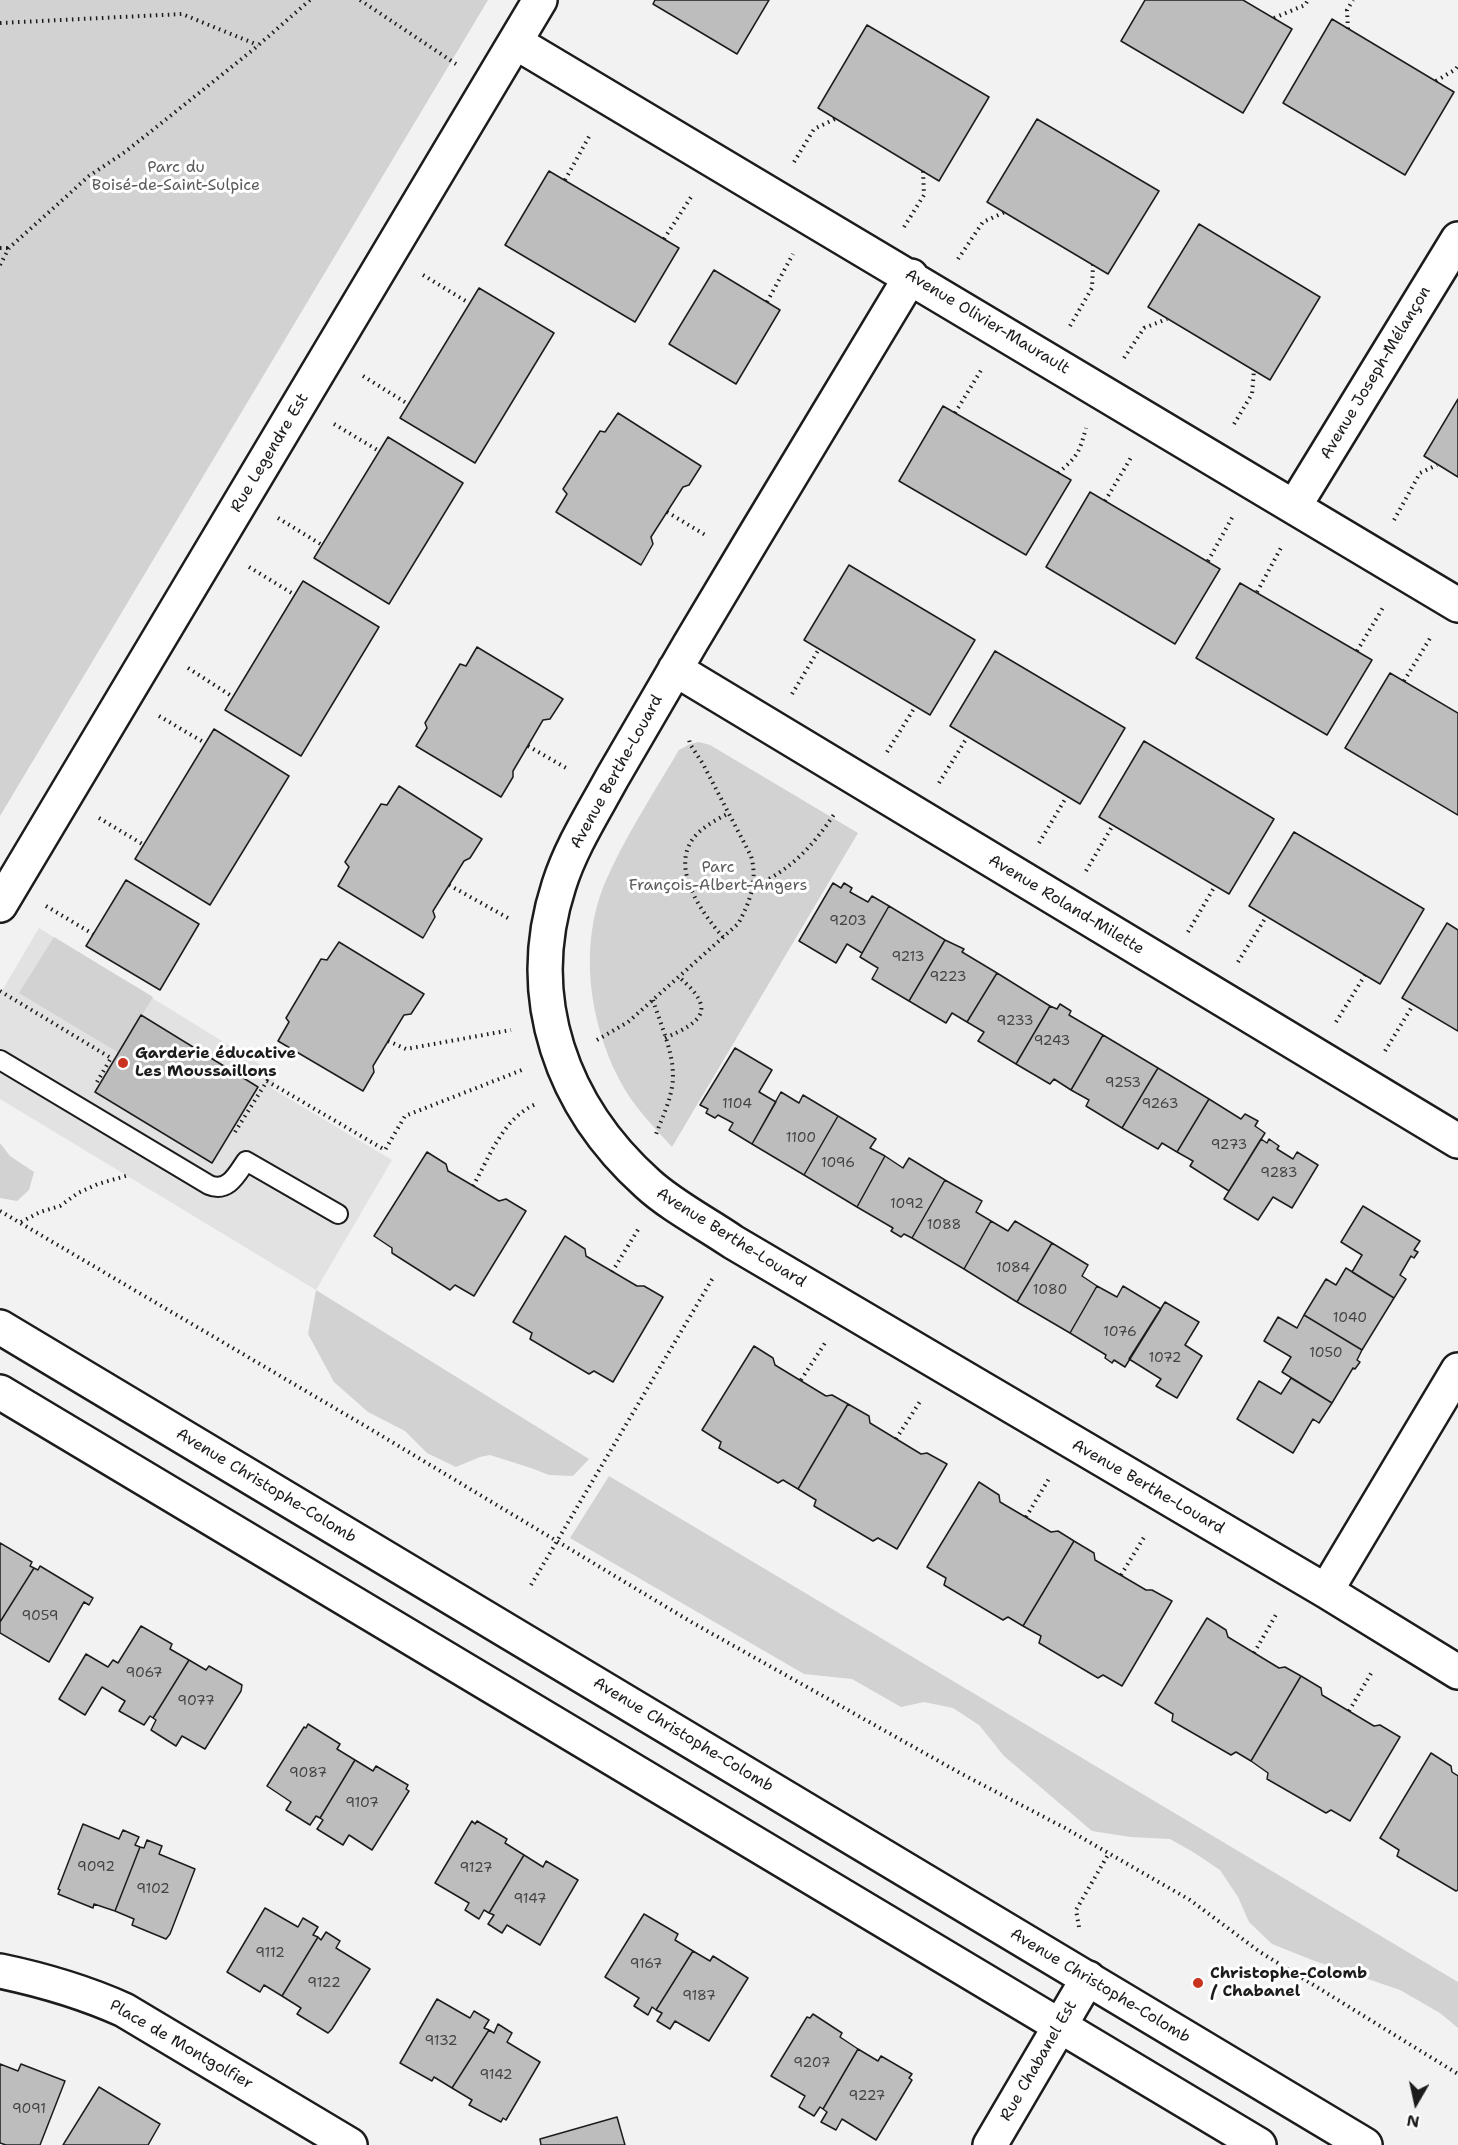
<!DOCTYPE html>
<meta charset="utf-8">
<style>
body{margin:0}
#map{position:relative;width:1458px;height:2145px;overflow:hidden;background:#f2f2f2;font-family:"Shantell Sans",sans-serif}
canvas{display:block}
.north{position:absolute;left:1386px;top:2073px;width:60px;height:60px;-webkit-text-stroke:4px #fff;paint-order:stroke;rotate:189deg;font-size:16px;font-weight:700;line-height:24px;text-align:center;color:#1c1c1c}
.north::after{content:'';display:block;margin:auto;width:21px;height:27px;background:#1c1c1c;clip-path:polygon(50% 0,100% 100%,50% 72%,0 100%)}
</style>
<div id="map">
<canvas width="1458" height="2145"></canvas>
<div class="north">N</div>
</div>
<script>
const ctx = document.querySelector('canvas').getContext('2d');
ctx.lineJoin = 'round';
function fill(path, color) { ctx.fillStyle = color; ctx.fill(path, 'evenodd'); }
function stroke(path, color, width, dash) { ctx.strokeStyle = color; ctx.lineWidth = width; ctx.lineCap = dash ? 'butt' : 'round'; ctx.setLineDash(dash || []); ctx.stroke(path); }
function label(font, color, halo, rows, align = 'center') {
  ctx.font = font + ' "Shantell Sans",sans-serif'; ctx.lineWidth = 6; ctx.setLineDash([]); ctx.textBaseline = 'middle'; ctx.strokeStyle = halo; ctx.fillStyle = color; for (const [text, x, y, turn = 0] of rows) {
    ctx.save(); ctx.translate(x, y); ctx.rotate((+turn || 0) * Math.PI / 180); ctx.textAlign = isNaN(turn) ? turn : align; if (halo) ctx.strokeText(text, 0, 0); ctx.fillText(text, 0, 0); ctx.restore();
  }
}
fill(new Path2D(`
 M 39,928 L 277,1075 L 271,1088 L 392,1160 L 316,1290 L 0,1099 L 0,994 Z`), '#e2e2e2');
fill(new Path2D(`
 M 0,0 L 488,0 L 0,816 Z
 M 699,742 L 710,745 L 858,833 L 672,1147 C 653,1126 632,1105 619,1079 C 589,1021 579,947 604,885 C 624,838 653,794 679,750 L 690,744 Z
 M 54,937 L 153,997 L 119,1053 L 19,993 Z
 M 0,1143 L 10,1156 L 34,1172 L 29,1190 L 17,1201 L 0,1198 Z
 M 316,1290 L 589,1459 L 573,1476 L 549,1475 L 531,1468 L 490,1455 L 480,1457 L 456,1467 L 427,1453 L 405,1431 L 368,1412 L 334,1382 L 308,1334 Z
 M 609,1476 L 1458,1982 L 1458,2028 L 1440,2013 L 1400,1990 L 1312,1960 L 1272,1944 L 1249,1922 L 1238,1897 L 1220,1870 L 1193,1852 L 1170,1839 L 1130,1837 L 1092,1831 L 1004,1756 L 979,1725 L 953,1708 L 924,1702 L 901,1707 L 852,1679 L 804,1674 L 570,1538 Z`), '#d2d2d2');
const building = new Path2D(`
 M 655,0 L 769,0 L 737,54 L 653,4 Z
 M 1145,0 L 1243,0 L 1292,29 L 1243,113 L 1121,41 Z
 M 1332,19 L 1454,92 L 1405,175 L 1283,103 Z
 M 867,25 L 989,97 L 939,181 L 818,108 Z
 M 1037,119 L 1159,191 L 1108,274 L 987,202 Z
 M 549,171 L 679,248 L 635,322 L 505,245 Z
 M 1199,224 L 1320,297 L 1270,380 L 1148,307 Z
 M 714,270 L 780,310 L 736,384 L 669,344 Z
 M 479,288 L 554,333 L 475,463 L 400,418 Z
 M 1458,399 L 1458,477 L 1424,456 Z
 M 943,406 L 1071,480 L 1026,555 L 899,481 Z
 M 618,413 L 701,466 L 689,485 L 683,487 L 651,537 L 653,544 L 641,565 L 556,512 L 567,494 L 563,489 L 600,431 L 605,432 Z
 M 388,437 L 463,483 L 389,604 L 314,558 Z
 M 1090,492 L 1220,569 L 1175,644 L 1046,567 Z
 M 849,565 L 975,640 L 930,715 L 804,640 Z
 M 303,581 L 379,627 L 301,756 L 225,710 Z
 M 1240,583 L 1372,660 L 1327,735 L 1196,658 Z
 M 477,647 L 563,699 L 550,719 L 543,720 L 513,771 L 513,777 L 501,797 L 416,746 L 427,728 L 425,723 L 460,664 L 466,666 Z
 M 995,651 L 1125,728 L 1080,804 L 950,726 Z
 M 1390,673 L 1458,713 L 1458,815 L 1345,748 Z
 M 214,729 L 289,776 L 210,905 L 135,859 Z
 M 1144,741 L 1274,819 L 1229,894 L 1099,817 Z
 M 399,786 L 482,839 L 470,858 L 464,861 L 433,911 L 435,917 L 423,938 L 338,886 L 349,867 L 345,862 L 381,804 L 387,805 Z
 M 1294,832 L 1424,909 L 1380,984 L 1249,906 Z
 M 126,880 L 199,924 L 160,990 L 86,946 Z
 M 833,883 L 841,888 L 844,883 L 852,888 L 850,892 L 868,902 L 872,896 L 889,906 L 862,953 L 847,944 L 836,963 L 799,941 Z
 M 889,906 L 945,940 L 909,1001 L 872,979 L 878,968 L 860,957 Z
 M 1447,923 L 1458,930 L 1458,1031 L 1402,998 Z
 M 945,940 L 964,949 L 962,952 L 997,973 L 967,1022 L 952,1013 L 946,1023 L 909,1001 Z
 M 339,942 L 424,994 L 411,1014 L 404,1015 L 373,1066 L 374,1072 L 363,1091 L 278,1041 L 289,1022 L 286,1018 L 321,959 L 327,960 Z
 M 997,973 L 1050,1006 L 1016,1064 L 978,1041 L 984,1032 L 967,1022 Z
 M 1060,1004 L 1071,1011 L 1069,1015 L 1103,1035 L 1071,1090 L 1054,1079 L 1050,1084 L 1016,1064 L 1050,1006 L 1057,1009 Z
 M 141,1015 L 258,1087 L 212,1163 L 95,1092 Z
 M 1103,1035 L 1158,1068 L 1122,1128 L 1086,1106 L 1089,1100 L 1071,1090 Z
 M 735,1048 L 772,1070 L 759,1092 L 776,1102 L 752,1144 L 729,1130 L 733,1123 L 718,1115 L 715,1118 L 706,1113 L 708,1109 L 700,1105 Z
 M 1158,1068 L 1209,1099 L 1177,1152 L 1162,1143 L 1158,1149 L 1122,1128 Z
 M 781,1092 L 799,1103 L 803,1095 L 838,1116 L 804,1175 L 752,1144 Z
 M 1209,1099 L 1241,1119 L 1245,1114 L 1258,1121 L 1255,1126 L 1265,1133 L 1229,1191 L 1190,1166 L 1193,1161 L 1177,1152 Z
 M 838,1116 L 876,1139 L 870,1148 L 885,1156 L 857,1207 L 804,1175 Z
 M 1261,1139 L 1267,1143 L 1269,1139 L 1279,1146 L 1277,1149 L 1293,1159 L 1297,1152 L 1318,1165 L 1292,1208 L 1273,1197 L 1258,1220 L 1224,1199 Z
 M 427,1152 L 446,1164 L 448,1171 L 499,1201 L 506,1199 L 526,1211 L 474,1296 L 455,1285 L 450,1290 L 392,1253 L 392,1248 L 374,1236 Z
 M 885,1156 L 903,1168 L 909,1158 L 945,1180 L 912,1238 L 904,1234 L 901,1237 L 891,1231 L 893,1228 L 857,1207 Z
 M 945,1180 L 982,1201 L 976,1212 L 991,1221 L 964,1269 L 912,1238 Z
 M 1363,1206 L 1420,1241 L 1414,1250 L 1418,1252 L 1414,1258 L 1411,1256 L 1400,1275 L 1406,1279 L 1394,1298 L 1352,1272 L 1362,1255 L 1341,1242 Z
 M 991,1221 L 1008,1231 L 1015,1221 L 1052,1243 L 1017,1302 L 964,1269 Z
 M 565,1236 L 585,1249 L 586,1256 L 637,1286 L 644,1286 L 663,1297 L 613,1382 L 594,1371 L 589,1374 L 530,1339 L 532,1333 L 513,1322 Z
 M 1052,1243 L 1088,1265 L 1082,1276 L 1097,1286 L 1070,1333 L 1017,1302 Z
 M 1346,1268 L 1394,1298 L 1362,1350 L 1304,1315 L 1326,1279 L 1336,1285 Z
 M 1097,1286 L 1117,1297 L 1123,1286 L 1161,1309 L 1125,1367 L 1114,1360 L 1112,1363 L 1105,1358 L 1106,1355 L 1070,1333 Z
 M 1165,1302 L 1199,1322 L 1185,1345 L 1202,1356 L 1177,1398 L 1156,1386 L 1161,1379 L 1129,1359 Z
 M 1304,1315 L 1362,1350 L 1357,1360 L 1360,1362 L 1355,1369 L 1353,1368 L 1332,1403 L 1282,1372 L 1291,1357 L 1264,1341 L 1278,1317 L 1297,1328 Z
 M 754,1346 L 773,1358 L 775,1365 L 826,1396 L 832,1395 L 848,1404 L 798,1489 L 783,1480 L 778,1483 L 719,1448 L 721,1442 L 702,1430 Z
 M 1291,1378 L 1332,1403 L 1319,1423 L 1313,1419 L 1293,1453 L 1237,1419 L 1259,1381 L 1281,1394 Z
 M 848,1404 L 869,1416 L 870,1423 L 921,1454 L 927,1453 L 947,1464 L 897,1549 L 878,1538 L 873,1541 L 814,1506 L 816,1500 L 798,1489 Z
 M 979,1482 L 999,1495 L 1000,1502 L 1051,1532 L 1058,1531 L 1074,1541 L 1023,1626 L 1008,1617 L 1003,1620 L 944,1585 L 946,1578 L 927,1567 Z
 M 1074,1541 L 1094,1553 L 1095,1560 L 1146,1590 L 1152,1590 L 1172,1601 L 1122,1686 L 1103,1675 L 1098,1678 L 1039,1643 L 1041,1636 L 1023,1626 Z
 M 0,1543 L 32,1562 L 30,1566 L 34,1568 L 0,1622 Z
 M 40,1566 L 93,1598 L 89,1605 L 84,1602 L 49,1662 L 0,1633 L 0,1622 L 34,1568 L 38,1570 Z
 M 1207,1618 L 1226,1630 L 1228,1637 L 1279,1668 L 1285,1667 L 1301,1676 L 1251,1761 L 1236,1752 L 1231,1755 L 1172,1721 L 1173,1714 L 1155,1703 Z
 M 141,1626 L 172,1644 L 170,1649 L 189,1660 L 153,1718 L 150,1716 L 144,1725 L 119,1711 L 125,1701 L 102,1687 L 85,1715 L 59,1699 L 86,1654 L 108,1667 L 113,1660 L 118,1663 Z
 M 189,1660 L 206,1670 L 209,1666 L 242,1685 L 241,1691 L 205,1749 L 182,1736 L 176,1746 L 151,1730 L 156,1720 L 153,1718 Z
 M 1301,1676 L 1321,1688 L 1322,1695 L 1374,1726 L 1380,1725 L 1400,1737 L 1350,1821 L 1331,1810 L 1326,1813 L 1267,1779 L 1268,1773 L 1251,1761 Z
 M 308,1724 L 340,1744 L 337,1749 L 355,1760 L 320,1818 L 316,1816 L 310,1825 L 286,1810 L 291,1802 L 267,1786 L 304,1727 L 306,1728 Z
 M 1431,1753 L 1451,1766 L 1452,1772 L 1458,1776 L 1458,1890 L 1456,1891 L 1397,1856 L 1399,1850 L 1380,1838 Z
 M 355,1760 L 373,1771 L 376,1766 L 408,1785 L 406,1789 L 409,1791 L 372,1850 L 349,1835 L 343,1845 L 317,1829 L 323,1820 L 320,1818 Z
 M 472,1821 L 475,1824 L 477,1821 L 507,1839 L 505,1843 L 524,1855 L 489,1913 L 484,1910 L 479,1919 L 465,1910 L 469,1903 L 435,1883 Z
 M 83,1824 L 119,1839 L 123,1830 L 139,1837 L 135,1845 L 140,1847 L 115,1911 L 94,1904 L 93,1908 L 58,1894 L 60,1890 L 58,1889 Z
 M 147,1840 L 162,1846 L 159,1854 L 195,1869 L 170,1934 L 166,1939 L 132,1925 L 134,1919 L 115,1911 L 140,1847 L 144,1848 Z
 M 524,1855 L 543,1867 L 546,1861 L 578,1880 L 540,1945 L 507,1925 L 502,1933 L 488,1924 L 494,1915 L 489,1913 Z
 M 265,1908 L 298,1927 L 303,1918 L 318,1927 L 313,1935 L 318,1937 L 282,1996 L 264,1985 L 260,1992 L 227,1972 Z
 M 644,1914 L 678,1934 L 675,1940 L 693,1951 L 656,2010 L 652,2007 L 648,2015 L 634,2006 L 639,1998 L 605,1977 Z
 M 326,1932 L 340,1941 L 336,1948 L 370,1969 L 332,2029 L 328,2033 L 297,2014 L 301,2008 L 282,1996 L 318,1937 L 321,1940 Z
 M 693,1951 L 710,1961 L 713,1956 L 748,1978 L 709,2041 L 675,2021 L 670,2029 L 657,2021 L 662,2013 L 656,2010 Z
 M 437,1999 L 470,2018 L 474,2011 L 489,2020 L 484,2028 L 489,2030 L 452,2088 L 434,2077 L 432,2081 L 400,2063 Z
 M 813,2014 L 842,2033 L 840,2037 L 858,2049 L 823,2109 L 820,2107 L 814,2116 L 799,2107 L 805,2096 L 771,2076 L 807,2017 L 810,2018 Z
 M 498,2024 L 512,2033 L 507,2042 L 540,2062 L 506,2120 L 503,2118 L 501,2122 L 469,2105 L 472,2100 L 452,2088 L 489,2030 L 494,2033 Z
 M 858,2049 L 878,2061 L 881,2056 L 912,2074 L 909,2078 L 912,2080 L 876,2140 L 842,2119 L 836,2130 L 821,2122 L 827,2112 L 823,2109 Z
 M 0,2064 L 18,2071 L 21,2064 L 65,2081 L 40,2145 L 6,2145 L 0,2143 Z
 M 99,2087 L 160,2124 L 148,2145 L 63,2145 Z
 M 617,2117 L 625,2145 L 541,2145 L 540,2139 Z`);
fill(building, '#bdbdbd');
stroke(building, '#1c1c1c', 1.5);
const lane = new Path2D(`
 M 0,1060 L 209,1185 C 228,1193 237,1174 246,1161 L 338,1214`);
const street = new Path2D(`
 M 515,42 L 1458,605
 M 911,276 C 837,399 763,521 690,644 C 664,688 638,733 612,778 C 593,813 571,847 559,885 C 522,998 562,1107 648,1184 C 672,1206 707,1224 733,1242 L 1326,1591 L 1458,1672
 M 1294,507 L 1458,239
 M 675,669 L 1458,1141
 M 0,905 L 540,0
 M 1326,1591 L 1458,1370
 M 0,1971 C 43,1980 84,1992 124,2010 L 350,2145
 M 990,2145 L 1088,1978`);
const secondary = new Path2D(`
 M 0,1327 L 1365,2145
 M 0,1392 L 1259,2145`);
stroke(lane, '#1c1c1c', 22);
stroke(street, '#1c1c1c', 38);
stroke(secondary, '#1c1c1c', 38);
stroke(new Path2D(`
 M 360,0 L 456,64
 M 1274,18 L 1305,5 L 1308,0
 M 0,23 L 182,14 L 258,45
 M 1348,29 L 1347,10 L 1353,0
 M 1436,81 L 1456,69 L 1458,66
 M 794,162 L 814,129 L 835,119
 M 565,180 L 591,133
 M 904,227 L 924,195 L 923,171
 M 664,239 L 693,194
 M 0,248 L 9,248
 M 958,259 L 983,222 L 1005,212
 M 0,265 L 9,248 L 89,176 L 125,152 L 184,105 L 254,49 L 310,0
 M 423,275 L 469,303
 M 767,302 L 793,254
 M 1070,326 L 1092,288 L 1093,265
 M 1124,358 L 1144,328 L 1167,319
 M 363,376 L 408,404
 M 955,413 L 983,367
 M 334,424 L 379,451
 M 1234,424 L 1252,394 L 1254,370
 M 1058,473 C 1078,456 1079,453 1086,428
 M 1105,501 L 1132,456
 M 667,512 L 707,536
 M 278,518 L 322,545
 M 1394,520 L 1420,473 L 1437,465
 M 1208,561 L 1233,516
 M 249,567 L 295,595
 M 1257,592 L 1282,546
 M 1357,651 L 1384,606
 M 188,668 L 233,697
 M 1404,681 L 1432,635
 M 792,694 L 819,649
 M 159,716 L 205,743
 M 528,746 L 568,769
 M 887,752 L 915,707
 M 939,783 L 968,736
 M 99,818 L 144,845
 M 1039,843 L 1067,796
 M 1086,871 L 1113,825
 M 449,885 L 508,918
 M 753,887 C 791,870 812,847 835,813
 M 46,906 L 93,934
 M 1188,932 L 1215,886
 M 723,937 C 701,912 667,865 697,834 C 706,825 718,819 729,813
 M 1238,962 L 1266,917
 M 0,991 L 111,1058 L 97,1082
 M 653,1000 C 661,1027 677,1058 672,1087 C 669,1105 661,1120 655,1137
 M 1336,1022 L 1365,975
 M 665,1038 C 704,1021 716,1009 679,977
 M 597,1040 L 628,1022 L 738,924 C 750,902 758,881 751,856 L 703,764 L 690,744 L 689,739
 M 388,1041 L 406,1049 L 511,1030
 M 1385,1051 L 1413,1005
 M 235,1132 L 267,1081 L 385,1150 L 405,1116 L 522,1070
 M 473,1186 C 490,1156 503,1118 536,1104
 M 0,1211 L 372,1430 L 693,1623 L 960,1773 L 1065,1828 L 1190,1900 L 1260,1952 L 1458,2074
 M 21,1222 L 40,1212 L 60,1206 L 78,1193 L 98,1184 L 129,1175
 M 612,1272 L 639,1228
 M 801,1380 L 825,1343
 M 896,1439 L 921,1400
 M 1026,1517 L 1050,1477
 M 1121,1575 L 1146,1534
 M 531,1585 L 714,1276
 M 1254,1653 L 1277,1613
 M 1349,1711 L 1373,1670
 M 1079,1927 L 1076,1910 L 1109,1853`), '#1c1c1c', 4, [1.5, 4.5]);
stroke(lane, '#fff', 18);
stroke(street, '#fff', 33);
stroke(secondary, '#fff', 33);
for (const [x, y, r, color] of [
 [123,1063,6,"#c8321e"],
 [1198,1983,6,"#c8321e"]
]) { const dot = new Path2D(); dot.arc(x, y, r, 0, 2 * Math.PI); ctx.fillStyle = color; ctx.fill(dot); stroke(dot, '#fff', 2); }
label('14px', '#444', null, [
 ["9203",848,921],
 ["9213",908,957],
 ["9223",948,977],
 ["9233",1015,1021],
 ["9243",1052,1041],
 ["9253",1123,1083],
 ["1104",737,1104],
 ["9263",1160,1104],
 ["1100",801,1138],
 ["9273",1229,1145],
 ["1096",838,1163],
 ["9283",1279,1173],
 ["1092",907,1204],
 ["1088",944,1225],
 ["1084",1013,1268],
 ["1080",1050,1290],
 ["1040",1350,1318],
 ["1076",1120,1332],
 ["1050",1326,1353],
 ["1072",1165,1358],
 ["9059",40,1616],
 ["9067",144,1673],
 ["9077",196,1701],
 ["9087",308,1773],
 ["9107",362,1803],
 ["9092",96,1867],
 ["9127",476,1868],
 ["9102",153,1889],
 ["9147",530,1899],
 ["9112",270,1953],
 ["9167",646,1964],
 ["9122",324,1983],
 ["9187",699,1996],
 ["9132",441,2041],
 ["9207",812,2063],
 ["9142",496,2075],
 ["9227",867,2096],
 ["9091",29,2109]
]);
label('16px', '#5c5c5c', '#fff', [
 ["Parc du",176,168],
 ["Boisé-de-Saint-Sulpice",176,186],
 ["Parc",718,868],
 ["François-Albert-Angers",718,886]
]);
label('16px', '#1c1c1c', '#fff', [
 ["Avenue Olivier-Maurault",987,322,31],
 ["Avenue Joseph-Mélançon",1376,373,-59],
 ["Rue Legendre Est",270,453,-59],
 ["Avenue Berthe-Louard",617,772,-61],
 ["Avenue Roland-Milette",1066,905,31],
 ["Avenue Berthe-Louard",731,1238,32],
 ["Avenue Christophe-Colomb",266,1486,31],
 ["Avenue Berthe-Louard",1148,1487,30],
 ["Avenue Christophe-Colomb",683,1735,31],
 ["Avenue Christophe-Colomb",1100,1986,31],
 ["Place de Montgolfier",181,2045,30],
 ["Rue Chabanel Est",1039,2061,-60]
]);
label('bold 16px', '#1c1c1c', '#fff', [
 ["Garderie éducative",135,1054],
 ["Les Moussaillons",135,1072],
 ["Christophe-Colomb",1210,1974],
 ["/ Chabanel",1210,1992]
], 'left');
</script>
